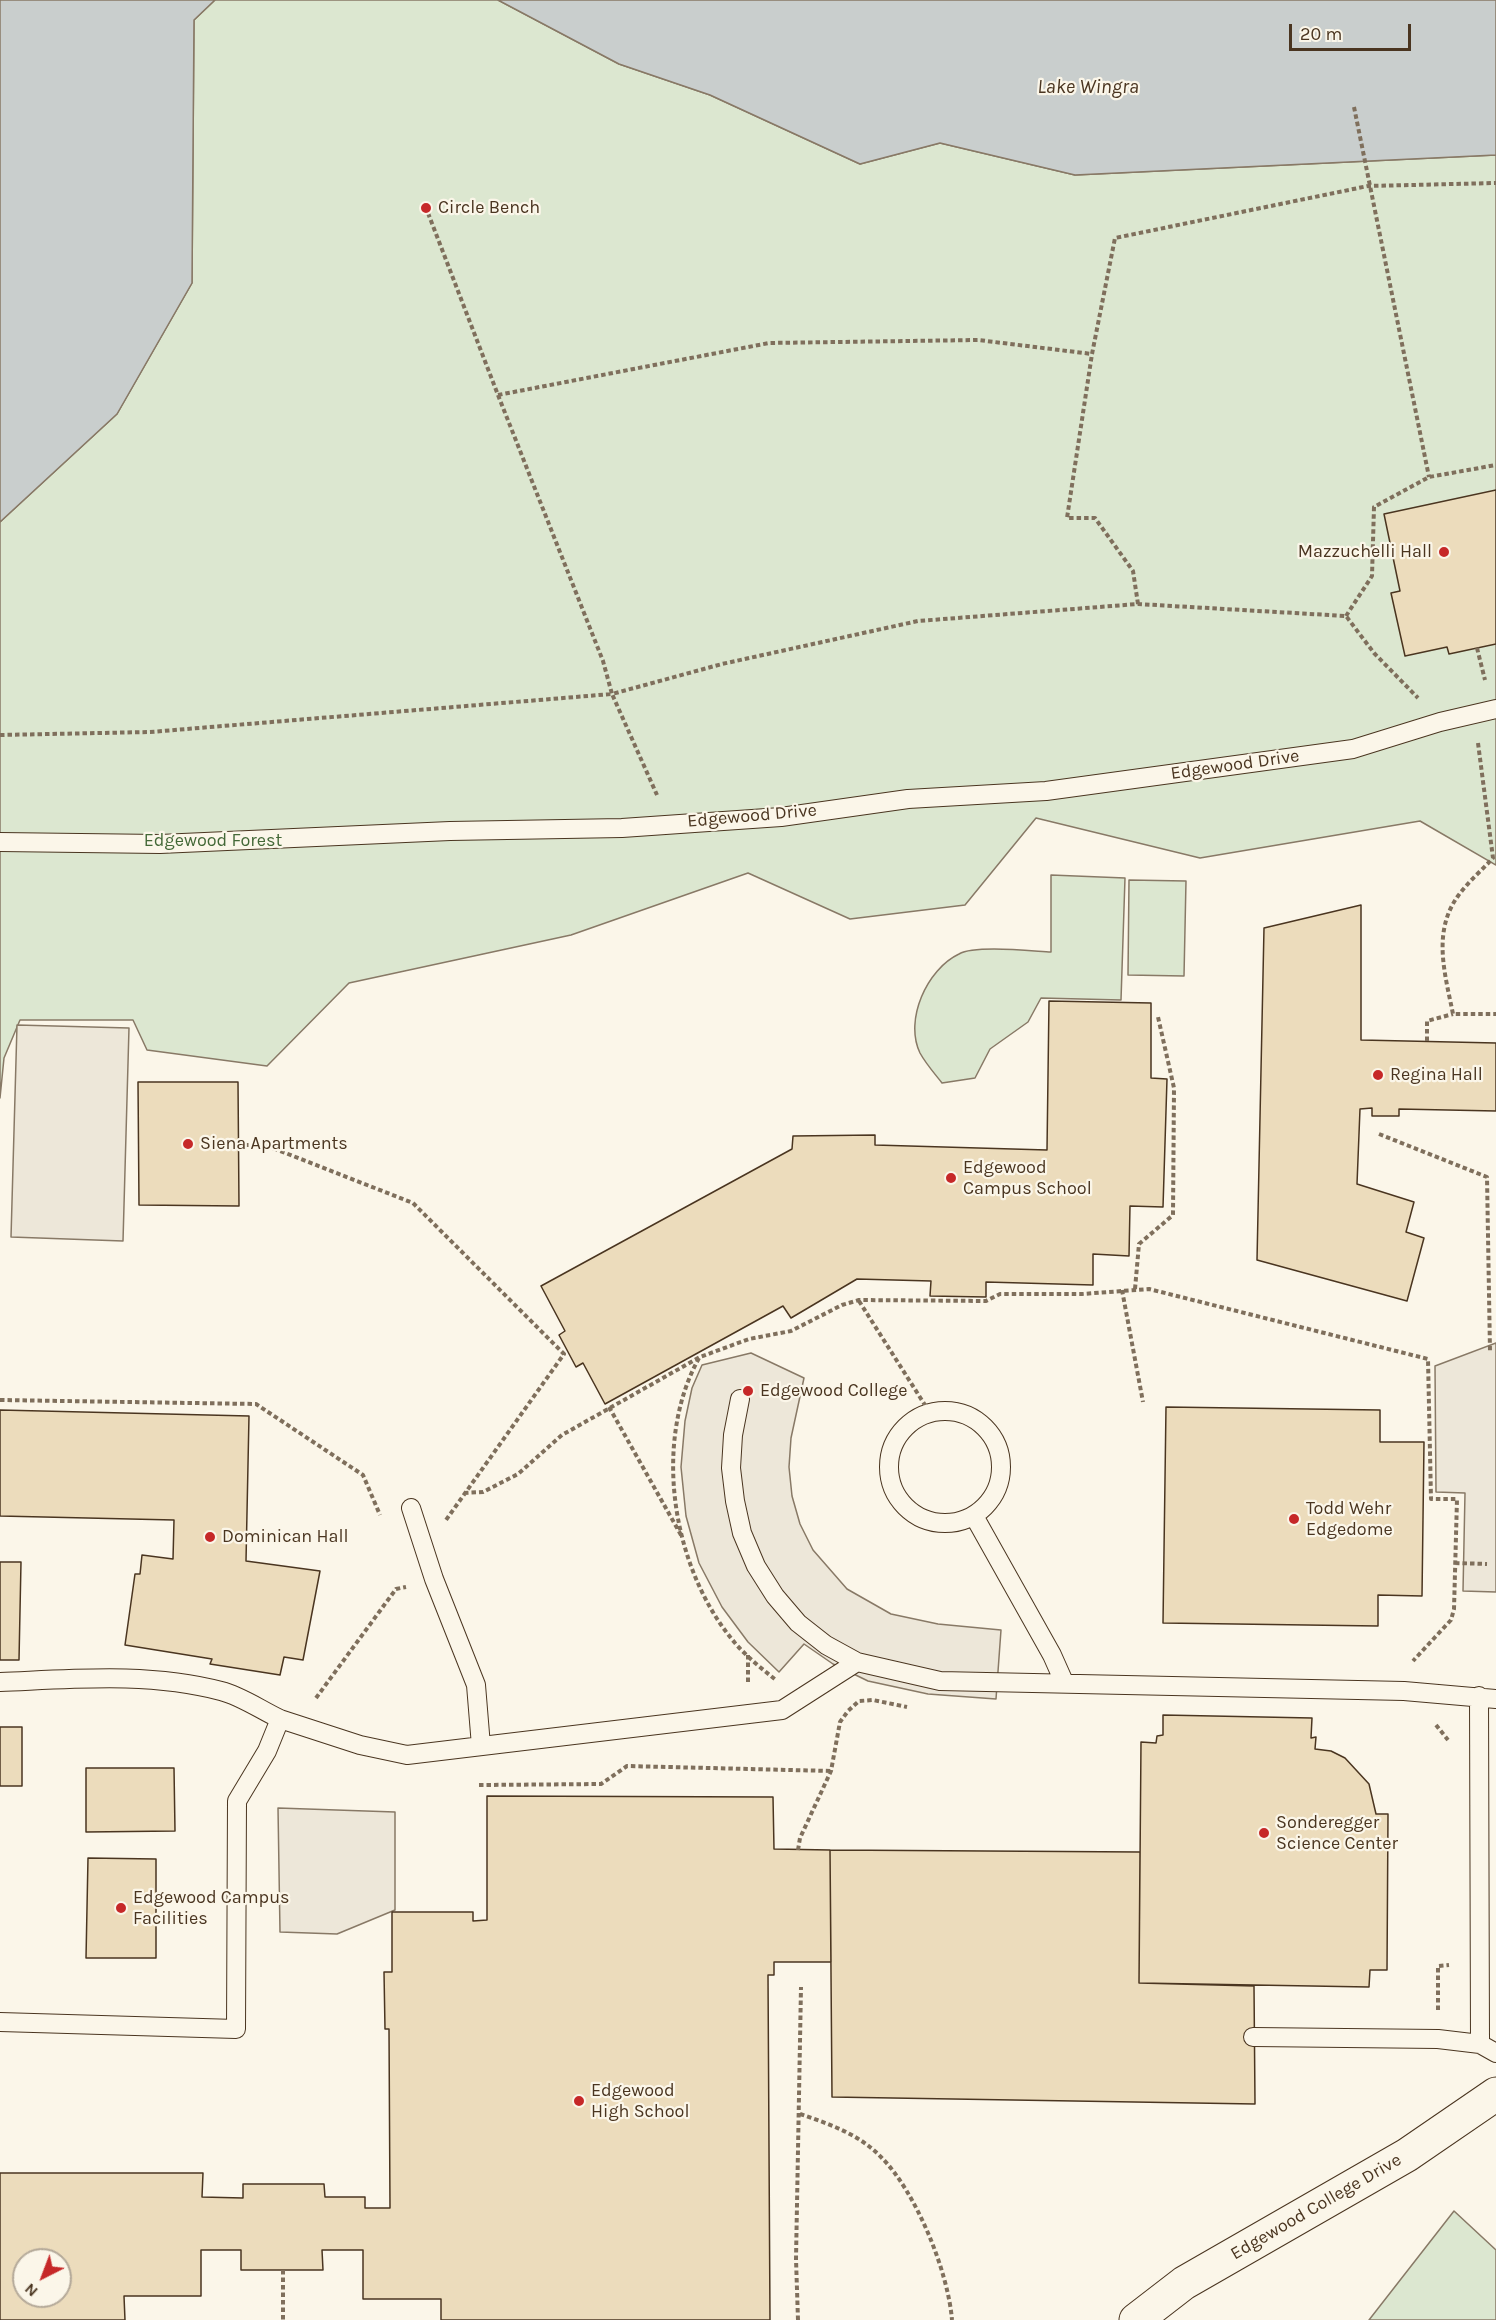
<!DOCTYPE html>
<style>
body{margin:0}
#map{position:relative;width:1496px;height:2320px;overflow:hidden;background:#fbf6e9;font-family:Karla,sans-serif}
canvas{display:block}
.north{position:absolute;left:12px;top:2248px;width:60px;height:60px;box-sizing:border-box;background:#fbf6e9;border:2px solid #b4a999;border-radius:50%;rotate:222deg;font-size:16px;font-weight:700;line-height:24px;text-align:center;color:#4a3520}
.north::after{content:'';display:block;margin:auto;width:21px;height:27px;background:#c62828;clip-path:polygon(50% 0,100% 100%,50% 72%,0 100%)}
.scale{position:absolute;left:1289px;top:24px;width:122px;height:27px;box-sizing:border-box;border:3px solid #4a3520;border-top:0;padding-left:8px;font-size:18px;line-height:21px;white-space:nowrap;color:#4a3520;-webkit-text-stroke:4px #fbf6e9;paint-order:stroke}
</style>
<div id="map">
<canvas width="1496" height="2320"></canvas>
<div class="north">N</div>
<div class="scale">20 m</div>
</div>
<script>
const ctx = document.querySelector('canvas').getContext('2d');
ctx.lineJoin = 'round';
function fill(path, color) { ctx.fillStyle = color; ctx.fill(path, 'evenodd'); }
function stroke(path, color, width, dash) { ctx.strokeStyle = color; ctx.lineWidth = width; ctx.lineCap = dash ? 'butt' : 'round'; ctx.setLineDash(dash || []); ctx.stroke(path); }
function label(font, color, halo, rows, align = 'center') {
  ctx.font = font + ' Karla,sans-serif'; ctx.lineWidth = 4.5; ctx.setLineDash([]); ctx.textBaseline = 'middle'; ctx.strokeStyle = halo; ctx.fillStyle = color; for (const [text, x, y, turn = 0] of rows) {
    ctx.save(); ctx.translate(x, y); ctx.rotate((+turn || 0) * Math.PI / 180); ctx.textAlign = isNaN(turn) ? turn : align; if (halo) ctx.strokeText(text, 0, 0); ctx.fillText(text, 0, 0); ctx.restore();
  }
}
const green = new Path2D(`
 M 215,0 L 498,0 L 619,64 L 710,95 L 860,164 L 940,143 L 1075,175 L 1496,155 L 1496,865 L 1420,821 L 1200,858 L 1036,818 L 965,905 L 850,919 L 748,873 L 571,935 L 349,983 L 267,1066 L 147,1050 L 133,1020 L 20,1020 L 4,1058 L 0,1098 L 0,522 L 117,414 L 192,283 L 194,20 Z
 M 1051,875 L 1125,878 L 1121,1000 L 1041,998 L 1028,1022 L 990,1049 L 975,1078 L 942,1083 C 935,1074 926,1064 920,1053 C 904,1020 927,969 959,954 C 975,945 1031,951 1051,952 Z
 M 1129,880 L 1186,881 L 1184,976 L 1128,975 Z
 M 1454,2211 L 1496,2250 L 1496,2320 L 1369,2320 Z`);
fill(green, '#dce7d0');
stroke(green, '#887966', 1.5);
const parking = new Path2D(`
 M 17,1025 L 129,1028 L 123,1241 L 11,1237 Z
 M 1496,1343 L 1496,1592 L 1463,1591 L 1465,1493 L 1436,1492 L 1435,1366 Z
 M 751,1353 L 804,1378 L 791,1438 L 789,1467 L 792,1496 L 800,1524 L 813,1550 L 847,1589 L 891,1614 L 938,1624 L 1001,1630 L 996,1699 L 928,1694 L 868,1681 L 833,1664 L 804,1644 L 779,1672 L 748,1642 L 722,1607 L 699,1563 L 686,1516 L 681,1467 L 685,1421 L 692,1388 L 702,1365 Z
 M 278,1808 L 395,1812 L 395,1910 L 337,1934 L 280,1932 Z`);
fill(parking, '#ede7d9');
stroke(parking, '#887966', 1.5);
const water = new Path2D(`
 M 0,0 L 215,0 L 194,20 L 192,283 L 117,414 L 0,522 Z
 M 498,0 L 1496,0 L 1496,155 L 1075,175 L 940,143 L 860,164 L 710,95 L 619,64 Z`);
fill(water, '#c9cecd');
stroke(water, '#887966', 1.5);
const building = new Path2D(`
 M 1496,490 L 1496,644 L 1449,654 L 1447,647 L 1405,656 L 1391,593 L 1400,591 L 1384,514 Z
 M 1361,905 L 1361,1040 L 1496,1043 L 1496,1111 L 1399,1109 L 1399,1116 L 1372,1116 L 1372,1108 L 1360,1109 L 1357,1184 L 1414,1202 L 1406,1232 L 1424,1238 L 1407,1301 L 1257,1260 L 1264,928 Z
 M 1049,1001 L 1151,1003 L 1151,1078 L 1167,1079 L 1163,1207 L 1130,1206 L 1129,1256 L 1093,1254 L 1093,1285 L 986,1282 L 986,1297 L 930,1296 L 931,1281 L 857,1279 L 791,1318 L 783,1306 L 605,1404 L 583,1363 L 576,1367 L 559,1335 L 565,1331 L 541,1286 L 792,1149 L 793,1136 L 875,1135 L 875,1145 L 1047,1150 Z
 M 138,1082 L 238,1082 L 239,1206 L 139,1205 Z
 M 1166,1407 L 1380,1410 L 1380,1442 L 1424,1442 L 1422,1596 L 1378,1595 L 1378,1626 L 1163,1623 Z
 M 0,1410 L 249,1416 L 246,1561 L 320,1571 L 303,1660 L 284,1657 L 280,1675 L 210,1664 L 212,1659 L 125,1645 L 135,1574 L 140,1574 L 142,1555 L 173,1559 L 174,1520 L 0,1516 Z
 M 0,1562 L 21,1562 L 19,1660 L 0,1660 Z
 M 1163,1715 L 1312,1718 L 1311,1738 L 1316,1737 L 1315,1749 L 1331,1751 L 1345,1758 L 1369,1784 L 1376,1814 L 1388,1814 L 1387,1970 L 1370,1970 L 1369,1987 L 1139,1983 L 1141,1742 L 1156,1743 L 1157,1736 L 1163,1735 Z
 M 0,1727 L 22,1727 L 22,1786 L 0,1786 Z
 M 86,1768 L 174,1768 L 175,1831 L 86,1832 Z
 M 487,1796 L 773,1797 L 774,1849 L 830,1850 L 831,1962 L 774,1962 L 774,1975 L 768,1975 L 770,2320 L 441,2320 L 441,2299 L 363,2299 L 363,2250 L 322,2250 L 323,2270 L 241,2270 L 241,2250 L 201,2250 L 201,2296 L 124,2296 L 125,2320 L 0,2320 L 0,2173 L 203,2173 L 202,2197 L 243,2198 L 243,2184 L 324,2184 L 325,2197 L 365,2197 L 365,2208 L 390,2208 L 389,2029 L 385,2029 L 384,1972 L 392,1972 L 392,1912 L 473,1912 L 473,1921 L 487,1920 ZM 24,2260 L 60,2260 L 60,2296 L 24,2296 Z
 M 830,1850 L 1140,1852 L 1139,1983 L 1254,1986 L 1255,2104 L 832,2097 Z
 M 88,1858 L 156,1859 L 156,1958 L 86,1958 Z`);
fill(building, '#ecdcbc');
stroke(building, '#4a3520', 1.5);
const lane = new Path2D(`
 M 0,842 L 160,844 L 450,831 L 622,828 L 781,817 L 908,799 L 1046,791 L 1353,749 L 1440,722 L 1496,709
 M 740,1399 L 733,1435 L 731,1468 L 735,1501 L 742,1533 L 756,1566 L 775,1596 L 798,1623 L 826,1645 L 857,1662 L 940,1681 L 1404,1691 L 1496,1699
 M889 1467a56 56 0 1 1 112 0a56 56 0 1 1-112 0Z
 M 411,1508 L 434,1579 L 476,1685 L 481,1746
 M 974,1516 L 1052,1655 L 1064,1682
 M 0,1682 C 74,1679 149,1672 221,1691 C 241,1696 261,1710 280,1719
 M 1479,1696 L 1480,2044
 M 0,2022 L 236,2029 L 237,1801 L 267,1751 L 280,1719 L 360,1745 L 407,1755 L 782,1710 L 857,1662
 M 1253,2037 L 1438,2039 L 1480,2044 L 1496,2053`);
const street = new Path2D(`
 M 1136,2320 L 1184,2283 L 1407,2155 L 1496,2094`);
stroke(lane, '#4a3520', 20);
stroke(street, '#4a3520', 35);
stroke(new Path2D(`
 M 1354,107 L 1429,477
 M 428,213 L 498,395 L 769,343 L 978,340 L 1092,354
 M 498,395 L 603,661 L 612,694 L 722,664 L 918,621 L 1138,604 L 1346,616 L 1374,653 L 1418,698
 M 1138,604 L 1133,571 L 1095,518 L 1067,518 L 1092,354 L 1115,238 L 1368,186 L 1496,183
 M 1346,616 L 1372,576 L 1374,507 L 1429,477 L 1496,465
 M 1477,648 L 1485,680
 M 0,735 L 150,732 L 612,694 L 657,795
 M 1478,743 L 1493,858 C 1482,870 1468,882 1458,896 C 1432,932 1445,974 1453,1014 L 1496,1014
 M 1427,1041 L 1427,1021 L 1453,1014
 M 1379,1134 L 1487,1177 L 1490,1352
 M 244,1145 L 265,1145 L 413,1203 L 564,1354 L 446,1520
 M 1135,1289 L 1139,1244 L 1173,1215 L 1174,1088 L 1158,1017
 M 1122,1290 L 1143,1402
 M 859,1301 L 930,1413
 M 699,1358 C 652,1443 672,1569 735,1643 C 747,1657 762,1669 776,1680
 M 0,1400 L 256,1404 L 363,1475 L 380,1515
 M 609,1407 L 681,1535
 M 464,1493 L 483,1492 L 518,1474 L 562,1435 L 700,1357 L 749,1339 L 791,1331 L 842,1305 L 859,1300 L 986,1301 L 1000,1294 L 1082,1294 L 1149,1289 L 1428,1359 L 1431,1499 L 1457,1499 L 1454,1609 L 1451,1620 L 1413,1661
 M 1455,1563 L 1487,1564
 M 748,1655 L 748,1684
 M 316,1698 L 396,1589 L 406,1587
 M 1436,1725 L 1448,1740
 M 479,1785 L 601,1784 L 627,1766 L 831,1771
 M 798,1850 L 800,1838 L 831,1771 L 840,1722 L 848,1711 L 859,1701 L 873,1700 L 907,1707
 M 1438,2010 L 1438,1966 L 1449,1965
 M 800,2114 C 829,2124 859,2134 881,2157 C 916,2192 948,2271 952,2320
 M 283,2270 L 283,2320
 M 798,2320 L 796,2259 L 801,1987`), '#7f6f5c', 4, [4.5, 3]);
stroke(lane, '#fbf6e9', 18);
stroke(street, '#fbf6e9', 33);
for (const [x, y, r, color] of [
 [426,208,6,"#c62828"],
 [1444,552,6,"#c62828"],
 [1378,1075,6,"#c62828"],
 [188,1144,6,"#c62828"],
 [951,1178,6,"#c62828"],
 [748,1391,6,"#c62828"],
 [1294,1519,6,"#c62828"],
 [210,1537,6,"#c62828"],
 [1264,1833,6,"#c62828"],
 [121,1908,6,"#c62828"],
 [579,2101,6,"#c62828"]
]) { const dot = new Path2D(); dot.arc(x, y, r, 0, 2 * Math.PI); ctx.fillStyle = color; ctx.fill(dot); stroke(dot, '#fbf6e9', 2); }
label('18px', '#4a3520', '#fbf6e9', [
 ["Circle Bench",438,208],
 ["Mazzuchelli Hall",1432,552,"right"],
 ["Regina Hall",1390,1075],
 ["Siena Apartments",200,1144],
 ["Edgewood",963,1168],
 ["Campus School",963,1189],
 ["Edgewood College",760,1391],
 ["Todd Wehr",1306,1509],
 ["Edgedome",1306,1530],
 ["Dominican Hall",222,1537],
 ["Sonderegger",1276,1823],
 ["Science Center",1276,1844],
 ["Edgewood Campus",133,1898],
 ["Facilities",133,1919],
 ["Edgewood",591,2091],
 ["High School",591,2112]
], 'left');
label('18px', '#4a3520', '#fbf6e9', [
 ["Edgewood Drive",1235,765,-8],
 ["Edgewood Drive",752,816,-5],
 ["Edgewood College Drive",1316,2207,-30]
]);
label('18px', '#436837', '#fbf6e9', [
 ["Edgewood Forest",213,841]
]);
label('italic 20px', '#4a3520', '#fbf6e9', [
 ["Lake Wingra",1088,87]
]);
</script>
